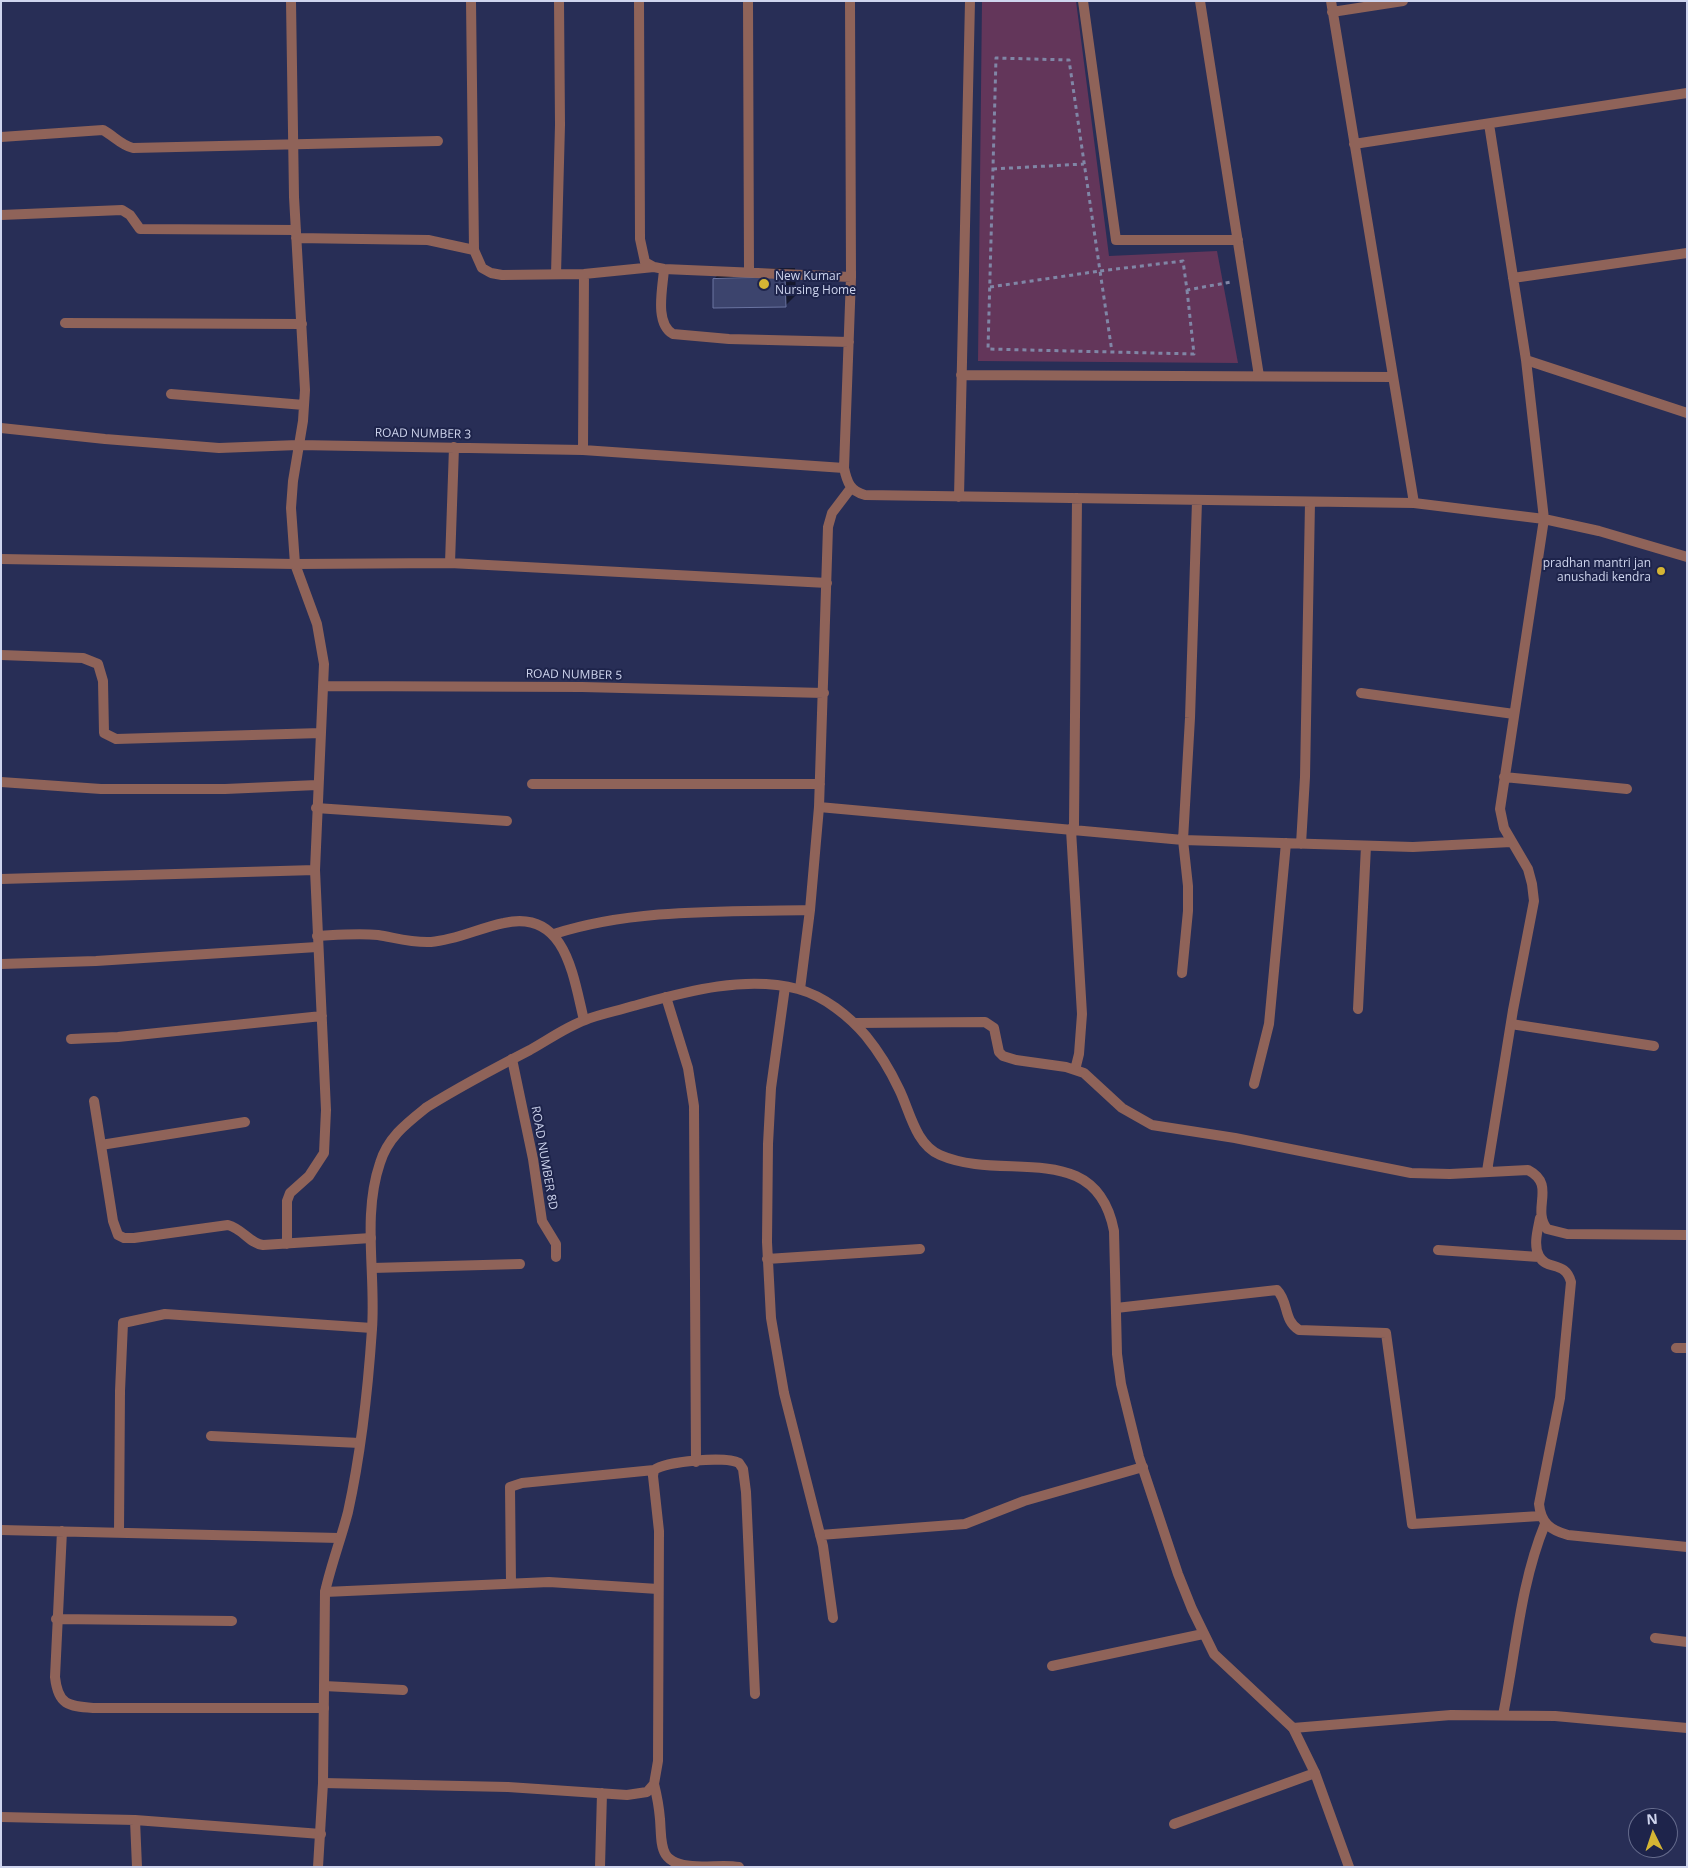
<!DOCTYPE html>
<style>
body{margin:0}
#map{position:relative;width:1688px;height:1868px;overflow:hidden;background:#282e56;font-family:"Open Sans",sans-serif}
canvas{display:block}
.frame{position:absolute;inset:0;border:2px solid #cfd5ee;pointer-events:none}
.north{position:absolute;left:1628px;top:1808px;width:50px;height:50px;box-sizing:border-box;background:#1e244b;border:1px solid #656b8c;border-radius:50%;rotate:356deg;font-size:14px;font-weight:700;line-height:20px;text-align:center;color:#cfd5ee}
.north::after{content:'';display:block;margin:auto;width:18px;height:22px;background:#d5b534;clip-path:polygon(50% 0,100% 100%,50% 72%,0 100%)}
</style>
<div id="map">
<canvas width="1688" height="1868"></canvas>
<div class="frame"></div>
<div class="north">N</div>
</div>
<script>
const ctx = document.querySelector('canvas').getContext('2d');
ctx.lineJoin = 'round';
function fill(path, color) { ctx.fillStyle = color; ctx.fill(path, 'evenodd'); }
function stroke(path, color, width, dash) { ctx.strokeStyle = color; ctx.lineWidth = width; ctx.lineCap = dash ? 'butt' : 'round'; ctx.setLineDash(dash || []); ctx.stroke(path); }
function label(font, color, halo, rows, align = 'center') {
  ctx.font = font + ' "Open Sans",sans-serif'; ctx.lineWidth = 4; ctx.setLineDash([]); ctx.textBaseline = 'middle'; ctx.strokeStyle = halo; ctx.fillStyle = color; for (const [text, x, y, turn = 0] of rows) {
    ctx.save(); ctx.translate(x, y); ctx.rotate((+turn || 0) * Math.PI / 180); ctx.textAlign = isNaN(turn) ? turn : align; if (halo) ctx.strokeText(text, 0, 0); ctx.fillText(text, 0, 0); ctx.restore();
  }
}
fill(new Path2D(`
 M 982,1 L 1076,1 L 1109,256 L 1217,251 L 1238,363 L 978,361 Z`), '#63365a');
fill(new Path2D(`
 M 795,268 L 796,295 L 785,306 L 714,279 L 724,269 Z`), '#0007');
const building = new Path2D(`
 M 785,277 L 786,307 L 713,308 L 713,279 Z`);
fill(building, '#3c446d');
stroke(building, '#6a74a1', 1);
stroke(new Path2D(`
 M 993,169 L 1084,164
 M 990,287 L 1100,271 L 1112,352
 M 1187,290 L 1194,354 L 988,349 L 996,58 L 1069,60 L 1100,271 L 1183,261 L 1187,290 L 1231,282`), '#8086a6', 3, [4, 4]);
stroke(new Path2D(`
 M 1052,1666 L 1203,1634`), '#8f6359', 10);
stroke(new Path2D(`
 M 471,1 L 474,250 L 482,268 L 491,273 L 502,275 L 584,274 L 654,267
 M 639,1 L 640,239 L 645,262 L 654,267 L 664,269 L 851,277
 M 748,1 L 749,272
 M 850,1 L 851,277 L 844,468 C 847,482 850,491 865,495 L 1414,503 L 1544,519 L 1599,531 L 1687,557
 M 1083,1 L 1116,240 L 1238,240
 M 1200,1 L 1259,376
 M 1331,1 L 1414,503
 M 1332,12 L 1403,1
 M 1,137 L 103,130 C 114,136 121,145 133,148 L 438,141
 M 1354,144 L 1687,93
 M 1,215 L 122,210 L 130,215 L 140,229 L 296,230
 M 296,238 L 428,240 L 474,250
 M 664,269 C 663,287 654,323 673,334 L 729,339 L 849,342
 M 556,274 L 560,125 L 559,1
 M 1513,278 L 1687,253
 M 65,323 L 302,324
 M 1526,360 L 1687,413
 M 961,375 L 1393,377
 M 171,394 L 304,405
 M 1,428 L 105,439 L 219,448 L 298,445 L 583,450 L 844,468
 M 583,450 L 584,274
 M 959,497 L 970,1
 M 1,559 L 295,564 L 450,563 L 827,583
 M 450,563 L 454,447
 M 1,655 L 83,658 L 98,664 L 103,681 L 104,733 L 116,739 L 321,733
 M 323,686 L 582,687 L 824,693
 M 1361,693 L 1514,714
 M 1504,777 L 1627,789
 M 1,782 L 101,789 L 225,789 L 317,785
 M 532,784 L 820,784
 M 819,807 L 1183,840 L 1413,847 L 1511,842
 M 316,808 L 507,821
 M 1301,844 L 1305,777 L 1310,502
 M 1,879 L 315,870
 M 554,934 C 635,908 725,912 810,910
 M 317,936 C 337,935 357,933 378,935 C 396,938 412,943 431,942 C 457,940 479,928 504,923 C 566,909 573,976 584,1020
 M 1,964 L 96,961 L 317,947
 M 1182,973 L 1188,911 L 1188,886 L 1183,840 L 1190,718 L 1197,501
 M 785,987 L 771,1088 L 768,1144 L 767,1242 L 771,1318 L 784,1393 L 823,1546 L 833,1618
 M 800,989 L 810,910 L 819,807 L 828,527 L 832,513 L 851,488
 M 666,997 L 688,1068 L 694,1106 L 696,1462
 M 1358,1009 L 1366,846
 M 855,1023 L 985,1022 L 994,1028 L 999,1052 L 1003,1056 L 1016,1060 L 1066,1067 L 1084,1073 L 1122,1108 L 1152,1125 L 1235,1138 L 1411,1173 L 1450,1174 L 1528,1170 C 1557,1185 1531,1208 1547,1229 L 1567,1234 L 1687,1235
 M 1511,1024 L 1654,1046
 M 71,1039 L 118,1037 L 322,1016
 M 512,1059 L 533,1159 L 542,1221 L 556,1244 L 556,1257
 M 1075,1070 L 1079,1054 L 1082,1014 L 1071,830 L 1074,825 L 1077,498
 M 1254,1084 L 1269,1024 L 1286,843
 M 94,1101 L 113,1221 L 118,1235 L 124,1238 L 134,1238 L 228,1225 C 243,1229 249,1243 263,1245 L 371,1238
 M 101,1145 L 245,1122
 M 1487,1171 L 1513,1010 L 1534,901 L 1532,884 L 1528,869 L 1504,828 L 1500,809 L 1544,519 L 1526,360 L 1489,124
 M 1540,1218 C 1538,1229 1533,1245 1539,1256 C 1547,1271 1565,1260 1571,1282 L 1560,1398 L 1539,1504 C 1541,1523 1550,1530 1568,1535 L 1687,1547
 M 287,1244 L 287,1201 L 290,1193 L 309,1176 L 324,1153 L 326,1110 L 315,870 L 324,664 L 317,624 L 295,564 L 291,508 L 293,481 L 303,421 L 305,390 L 294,197 L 291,1
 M 1438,1250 L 1539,1257
 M 767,1259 L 920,1249
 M 372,1268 L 520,1264
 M 1116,1308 L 1277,1290 C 1289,1302 1283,1320 1299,1330 L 1386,1333 L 1412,1524 L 1540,1516
 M 1676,1348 L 1687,1348
 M 211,1436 L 360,1443
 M 1,1530 L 339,1538
 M 62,1531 L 55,1677 C 58,1705 68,1706 93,1708 L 324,1708
 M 119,1532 L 120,1391 L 123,1323 L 165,1314 L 372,1328
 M 820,1535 L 965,1524 L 1024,1501 L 1143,1467
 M 511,1583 L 510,1487 L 522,1483 L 654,1470
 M 325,1592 L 549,1582 L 658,1589
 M 56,1619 L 232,1621
 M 1655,1638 L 1687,1642
 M 324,1686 L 403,1690
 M 1503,1715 C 1516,1651 1520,1585 1545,1524
 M 1293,1728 L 1451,1715 L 1555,1716 L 1687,1728
 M 323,1783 L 508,1787 L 627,1795 L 647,1792 L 654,1784 L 658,1761 L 659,1531 L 653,1476 L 654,1470 C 666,1461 726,1456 739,1463 L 743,1469 L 746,1492 L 755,1694
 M 654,1784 C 657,1796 659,1807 660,1819 C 662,1845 658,1864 692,1866 C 707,1868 723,1864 739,1867
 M 1,1817 L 135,1820 L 321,1834
 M 135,1820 L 137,1867
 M 1174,1824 L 1315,1773
 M 600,1867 L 602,1793`), '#8f6359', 10);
stroke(new Path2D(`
 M 318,1867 L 323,1783 L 325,1592 C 331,1565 341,1539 348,1512 C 361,1453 368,1389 372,1329 C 376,1274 362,1216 380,1163 C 388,1137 407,1123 427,1107 C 461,1086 495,1068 530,1050 C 548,1040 566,1027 585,1020 C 600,1014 617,1011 633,1006 C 685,992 744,975 798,989 C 824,996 849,1016 866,1036 C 879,1052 890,1070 899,1089 C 910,1111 915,1144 940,1155 C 1004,1183 1096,1137 1114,1231 L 1117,1354 L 1121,1384 L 1139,1457 L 1178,1574 L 1192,1609 L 1214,1654 L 1293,1728 L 1315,1773 L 1349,1867`), '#8f6359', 10);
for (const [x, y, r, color] of [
 [764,284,6,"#d5b534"],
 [1661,571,5,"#d5b534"]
]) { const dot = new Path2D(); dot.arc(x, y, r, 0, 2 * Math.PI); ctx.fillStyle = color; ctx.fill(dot); stroke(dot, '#1e244b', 2); }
label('12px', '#cfd5ee', '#1e244b', [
 ["New Kumar",775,277],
 ["Nursing Home",775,291],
 ["pradhan mantri jan",1651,564,"right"],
 ["anushadi kendra",1651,578,"right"]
], 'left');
label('12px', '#cfd5ee', '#1e244b', [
 ["ROAD NUMBER 3",423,434,1],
 ["ROAD NUMBER 5",574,675,1],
 ["ROAD NUMBER 8D",544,1158,80]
]);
</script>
